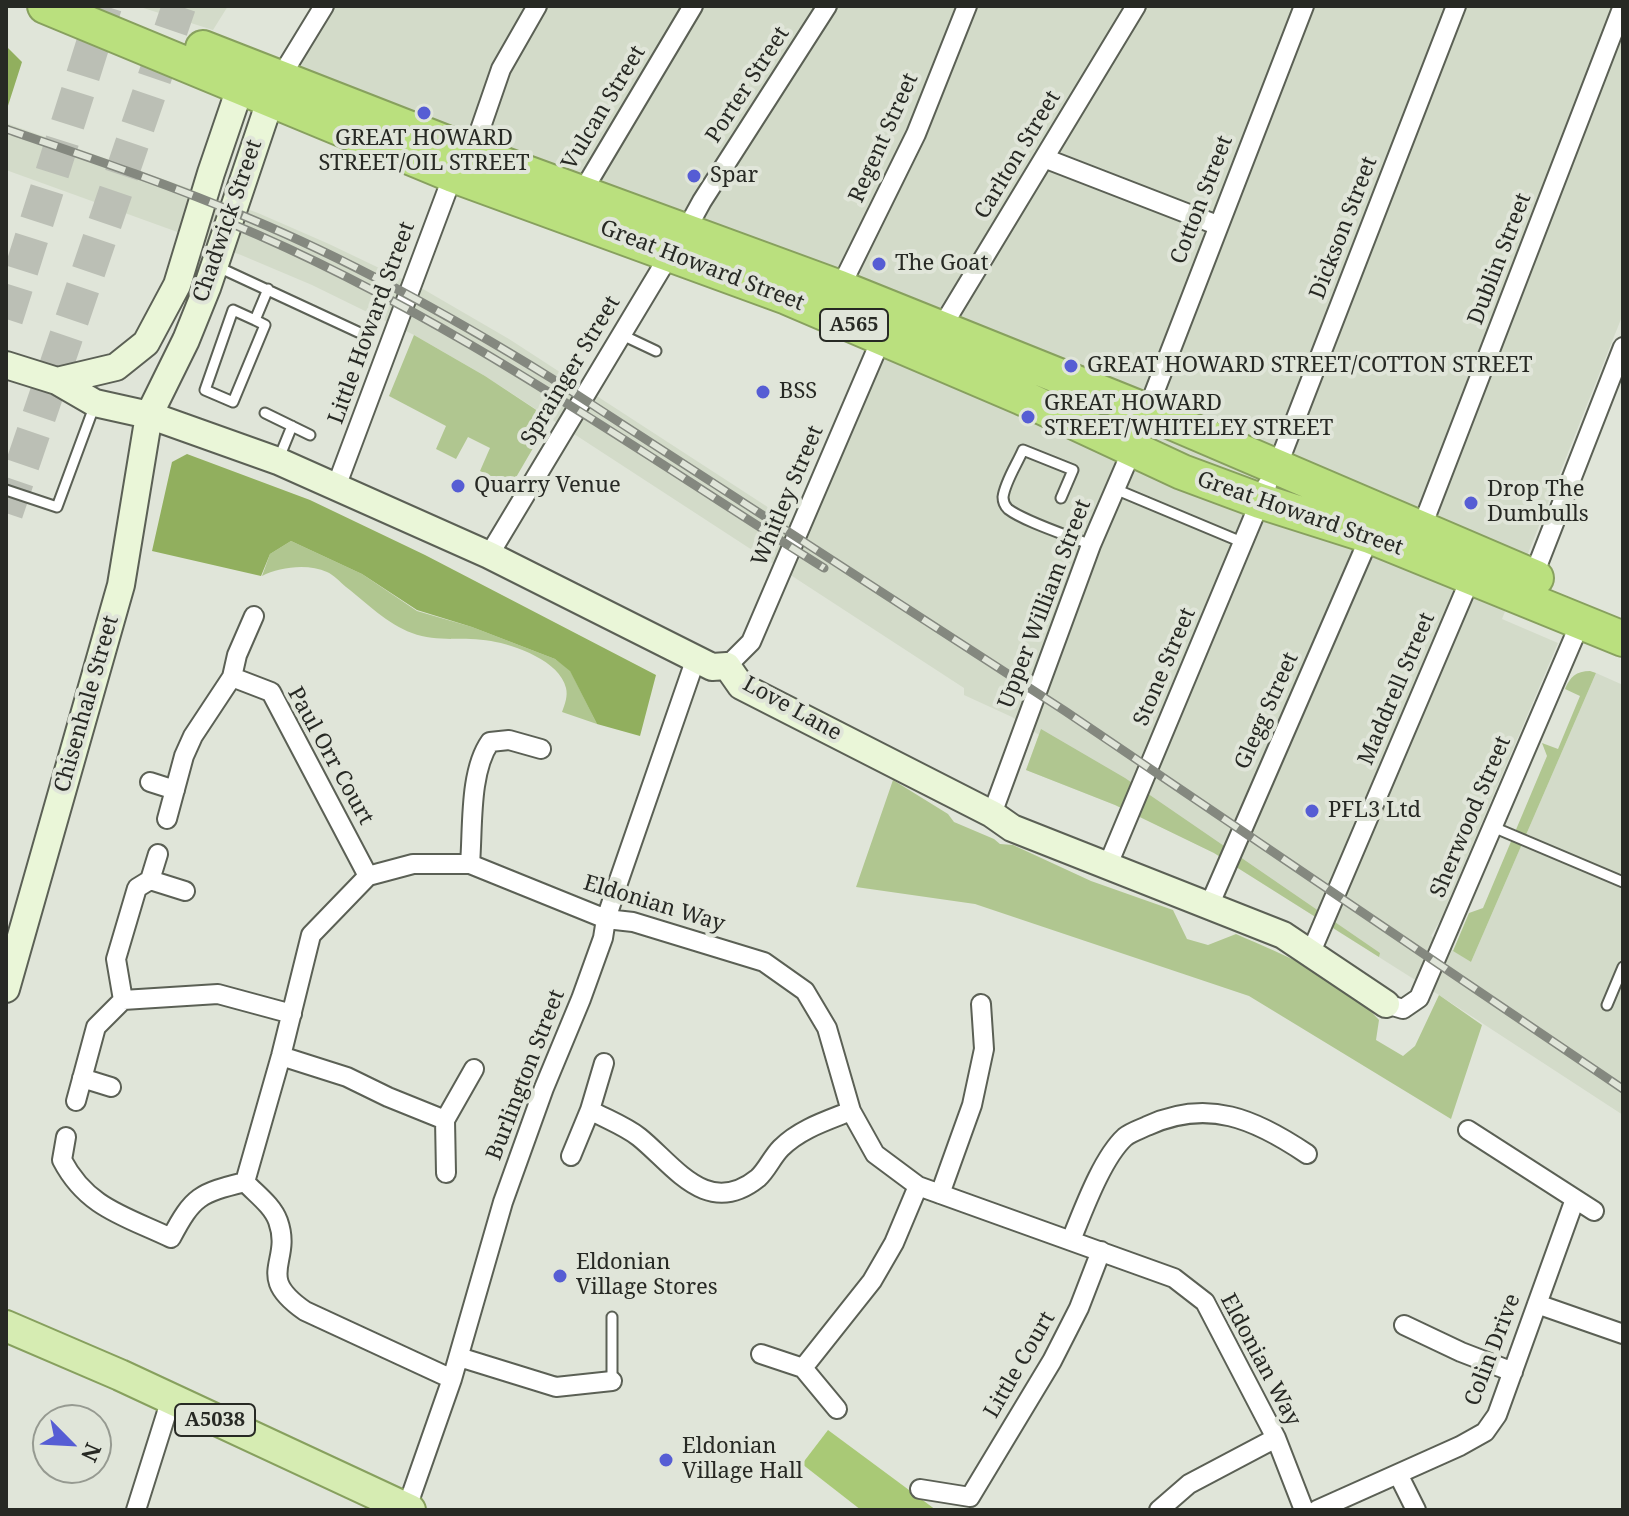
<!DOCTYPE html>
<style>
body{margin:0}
#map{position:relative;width:1629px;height:1516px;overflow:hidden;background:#e0e5d9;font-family:"Noto Serif",serif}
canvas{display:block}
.frame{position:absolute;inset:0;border:8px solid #272924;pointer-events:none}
.north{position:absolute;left:32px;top:1404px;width:80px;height:80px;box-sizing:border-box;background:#e0e5d9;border:2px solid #969a91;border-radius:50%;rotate:114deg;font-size:22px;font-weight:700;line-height:32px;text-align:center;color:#272924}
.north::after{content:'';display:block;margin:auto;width:28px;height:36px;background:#565dd4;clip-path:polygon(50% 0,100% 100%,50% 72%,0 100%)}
</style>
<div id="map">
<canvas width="1629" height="1516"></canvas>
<div class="frame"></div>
<div class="north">N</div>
</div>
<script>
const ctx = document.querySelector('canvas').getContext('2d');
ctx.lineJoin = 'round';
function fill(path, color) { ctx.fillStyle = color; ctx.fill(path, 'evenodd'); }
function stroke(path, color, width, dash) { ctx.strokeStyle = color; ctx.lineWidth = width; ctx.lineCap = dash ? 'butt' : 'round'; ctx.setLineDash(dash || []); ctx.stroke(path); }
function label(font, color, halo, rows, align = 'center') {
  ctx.font = font + ' "Noto Serif",serif'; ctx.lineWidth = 8; ctx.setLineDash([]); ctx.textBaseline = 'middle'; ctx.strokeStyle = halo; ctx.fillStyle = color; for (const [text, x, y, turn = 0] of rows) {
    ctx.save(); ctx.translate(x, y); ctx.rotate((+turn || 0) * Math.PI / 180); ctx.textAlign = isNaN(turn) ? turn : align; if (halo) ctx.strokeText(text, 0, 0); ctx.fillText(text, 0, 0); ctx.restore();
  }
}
fill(new Path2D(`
 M 137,6 L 228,6 L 213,30 Z
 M 324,6 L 1623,6 L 1623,314 L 1502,619 L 1558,643 L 1441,919 L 1431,936 L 1471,962 L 1596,673 L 1623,685 L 1623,1115 L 1439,995 L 1214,853 L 1115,805 L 1026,770 L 1039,735 L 1012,717 L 964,695 L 964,688 L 485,376 L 414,335 L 312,285 L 241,255 L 6,170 L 6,123 L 258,213 L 329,244 L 423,289 L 509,339 L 800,528 L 882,337 L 280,78 Z`), '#d3dbc9');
fill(new Path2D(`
 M 414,335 L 485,376 L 550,419 L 511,486 L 480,471 L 490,448 L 468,437 L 456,459 L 436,449 L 446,426 L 389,396 Z
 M 291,541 L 362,574 L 417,611 L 472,627 L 555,659 L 570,670 L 597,724 L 562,712 C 565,704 568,696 566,688 C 560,661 515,645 491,641 C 464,636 438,643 412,633 C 387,624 367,603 346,587 C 340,582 334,575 327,572 C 308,563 279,567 262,576 L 270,554 Z
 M 1590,671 L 1596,673 L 1471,962 L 1453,951 L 1469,913 L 1483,908 L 1547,756 L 1542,743 L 1558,749 L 1580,696 L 1565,689 C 1570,677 1576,671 1590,671 Z
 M 1041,729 L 1125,778 L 1380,953 L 1379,957 L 1214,853 L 1115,805 L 1026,770 Z
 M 893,780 L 948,814 L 954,822 L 994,839 L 1000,844 L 1013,845 L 1091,881 L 1173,910 L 1187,939 L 1208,945 L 1236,934 C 1286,956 1342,978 1379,1020 L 1376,1040 L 1403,1056 L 1415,1046 L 1439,995 L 1482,1025 L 1451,1119 L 1249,996 L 975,904 L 856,887 Z`), '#b0c690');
fill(new Path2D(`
 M 6,46 L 22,62 L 6,112 Z
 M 187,454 L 310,500 L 425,555 L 656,675 L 640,736 L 597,724 L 570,671 L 555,659 L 472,627 L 417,610 L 362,574 L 291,541 L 270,554 L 261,576 L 152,551 L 172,462 Z`), '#91af5e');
fill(new Path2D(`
 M 828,1430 L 936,1510 L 861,1510 L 802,1464 Z`), '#a9c976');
stroke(new Path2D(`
 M 6,319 L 105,6
 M 6,513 L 179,6`), '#bbbfb5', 34, [34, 17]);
const lane = new Path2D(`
 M 218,267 L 358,332
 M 255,320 L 265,325 L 233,402 L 205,390 L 233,310 L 255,320 L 268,289
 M 620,334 L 656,351
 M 265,413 L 310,435
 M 279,458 L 292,426
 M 1115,489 L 1244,543
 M 6,490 L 57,507 L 94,407
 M 1061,498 L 1073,470 L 1023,450 C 1017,464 1005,482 1003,497 C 1003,502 1005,506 1008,509 C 1025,522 1070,536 1091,545
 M 1493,827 L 1623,882
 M 1607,1005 L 1623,967
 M 612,1317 L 612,1381`);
const street = new Path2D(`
 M 280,78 L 324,6
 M 472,153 L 501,69 L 537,6
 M 1044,158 L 1217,225
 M 581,194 L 693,6
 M 685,232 L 702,201 L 827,6
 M 840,288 L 916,134 L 967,6
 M 940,330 L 1136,6
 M 1277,467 L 1456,6
 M 336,487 L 453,175
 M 1421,529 L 1623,6
 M 489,555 L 670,254
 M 1533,577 L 1623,347
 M 727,666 L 751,642 L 882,337
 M 232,677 L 237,655 L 254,616
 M 150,782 L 175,790
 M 992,814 L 1091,545 L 1132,450 L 1304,6
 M 167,819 L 184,756 L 193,736 L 232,677 L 271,692 L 368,876
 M 470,864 C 473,828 469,772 490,742 L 509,740 L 541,749
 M 1107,867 L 1267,485
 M 150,880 L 158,854
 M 1209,906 L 1370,536
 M 1311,952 L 1471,577
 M 123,1000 L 218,994 L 292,1014
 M 1386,1004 L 1403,1009 L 1419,998 L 1581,621
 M 281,1056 L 347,1077 L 388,1097 L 445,1120 L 474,1069
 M 82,1078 L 111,1087
 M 76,1101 L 96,1027 L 123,1000 L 116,959 L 137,888 L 150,880 L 185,891
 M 590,1110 C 606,1119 625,1126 639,1137 C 674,1165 707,1219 758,1178 C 767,1170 772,1157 781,1148 C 800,1129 826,1121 851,1111
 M 445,1120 L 446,1173
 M 1468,1130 L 1594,1211
 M 66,1137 L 62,1160 C 87,1208 125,1216 171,1238 C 193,1196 200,1193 245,1182
 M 571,1156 L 590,1110 L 604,1063
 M 940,1194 L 972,1105 L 984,1049 L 981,1004
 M 1071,1240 C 1083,1211 1102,1158 1125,1137 C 1131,1132 1141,1129 1147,1126 C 1208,1098 1255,1119 1307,1154
 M 1537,1304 L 1623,1334
 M 1404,1325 L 1461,1352 L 1513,1372
 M 761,1354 L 803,1368 L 837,1409
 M 459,1357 L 556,1387 L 612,1381
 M 803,1368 L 872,1281 L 894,1243 L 918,1186
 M 452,1379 L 305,1311 C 253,1275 293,1263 278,1221 C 272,1205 256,1194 245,1182 L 281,1056 L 311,935 L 368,876 L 413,864 L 470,864 L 606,919 L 633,922 L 764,962 L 805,991 L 827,1028 L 851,1111 L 875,1154 L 918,1186 L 1174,1278 L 1205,1302 L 1276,1438 L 1304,1510
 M 1398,1474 L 1416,1510
 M 920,1489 L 970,1497 L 1052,1361 L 1079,1308 L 1101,1251
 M 136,1510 L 171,1399
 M 406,1510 L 452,1379 L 503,1202 L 544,1088 L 581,999 L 603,938 L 606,919 L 619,880 L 696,658
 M 1159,1510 L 1189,1484 L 1276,1438
 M 1317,1510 L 1460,1446 L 1485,1432 L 1497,1415 L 1575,1199`);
const secondary = new Path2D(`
 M 6,365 L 57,381 L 95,403 L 149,415 L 278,461 L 489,555 L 712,667 L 727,666 L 741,686 L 992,814 L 1012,828 L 1283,935 L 1386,1004
 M 57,381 L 116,367 L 146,343 L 177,285 L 211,173 L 240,88
 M 6,989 L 121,585 L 149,415 L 186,340 L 207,288 L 270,101`);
const primary = new Path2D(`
 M 6,1326 L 120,1375 L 410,1510`);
const highway = new Path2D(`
 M 45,6 L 453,175 L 787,297 L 1021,397 L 1182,472 L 1260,501 L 1370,536 L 1623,639
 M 203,48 L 472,153 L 840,288 L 1146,411 L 1536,578`);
stroke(lane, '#5b6055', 13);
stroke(street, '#5b6055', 22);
stroke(secondary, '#5b6055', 30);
stroke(primary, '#87a05e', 34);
stroke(highway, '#87a05e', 38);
stroke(lane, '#fff', 9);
stroke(street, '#fff', 18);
stroke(secondary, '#eaf6d8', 26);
stroke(primary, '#d6ecb2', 30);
stroke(highway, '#bae07e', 34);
const rail = new Path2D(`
 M 6,129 C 88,157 171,185 251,219 C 356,263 454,318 551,378 L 1065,711 L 1623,1089
 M 230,223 C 442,311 630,446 824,568`);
stroke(rail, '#84887f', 9);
stroke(rail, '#e0e5d9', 6, [18]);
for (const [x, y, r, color] of [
 [424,113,8,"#565dd4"],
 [694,176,8,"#565dd4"],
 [879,264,8,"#565dd4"],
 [1071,366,8,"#565dd4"],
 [763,392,8,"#565dd4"],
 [1028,417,8,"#565dd4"],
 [458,486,8,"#565dd4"],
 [1471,503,8,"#565dd4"],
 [1312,811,8,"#565dd4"],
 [560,1276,8,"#565dd4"],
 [666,1460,8,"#565dd4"]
]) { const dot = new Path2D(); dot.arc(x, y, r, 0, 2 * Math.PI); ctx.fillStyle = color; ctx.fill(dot); stroke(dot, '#e0e5d9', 3); }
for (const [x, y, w] of [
 [854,325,68],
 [215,1420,80]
]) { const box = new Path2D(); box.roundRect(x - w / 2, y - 16, w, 32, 6); ctx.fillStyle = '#e0e5d9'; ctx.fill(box); stroke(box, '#272924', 2); }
label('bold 20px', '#272924', null, [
 ["A565",854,325],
 ["A5038",215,1420]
]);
label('22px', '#272924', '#e0e5d9', [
 ["Porter Street",748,85,-57],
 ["Vulcan Street",604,108,-59],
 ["Regent Street",884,138,-66],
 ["Carlton Street",1018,155,-59],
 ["Cotton Street",1202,200,-69],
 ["Chadwick Street",228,221,-71],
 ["Dickson Street",1344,228,-69],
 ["Dublin Street",1500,259,-69],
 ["Great Howard Street",702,266,21],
 ["Little Howard Street",372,323,-70],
 ["Sprainger Street",571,371,-59],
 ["Whitley Street",788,496,-67],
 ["Great Howard Street",1300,514,19],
 ["Upper William Street",1045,604,-69],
 ["Stone Street",1165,667,-67],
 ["Maddrell Street",1397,689,-67],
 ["Chisenhale Street",87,704,-74],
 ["Love Lane",792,709,29],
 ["Glegg Street",1267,711,-66],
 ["Paul Orr Court",330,756,61],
 ["Sherwood Street",1471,817,-67],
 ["Eldonian Way",654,904,17],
 ["Burlington Street",526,1075,-69],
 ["Colin Drive",1493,1350,-69],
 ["Eldonian Way",1260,1360,62],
 ["Little Court",1020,1365,-60]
]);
label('22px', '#272924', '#e0e5d9', [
 ["GREAT HOWARD",424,139,"center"],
 ["STREET/OIL STREET",424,164,"center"],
 ["Spar",710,176],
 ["The Goat",895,264],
 ["GREAT HOWARD STREET/COTTON STREET",1087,366],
 ["BSS",779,392],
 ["GREAT HOWARD",1044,404],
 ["STREET/WHITELEY STREET",1044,429],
 ["Quarry Venue",474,486],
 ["Drop The",1487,490],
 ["Dumbulls",1487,515],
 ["PFL3 Ltd",1328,811],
 ["Eldonian",576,1263],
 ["Village Stores",576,1288],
 ["Eldonian",682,1447],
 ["Village Hall",682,1472]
], 'left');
</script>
